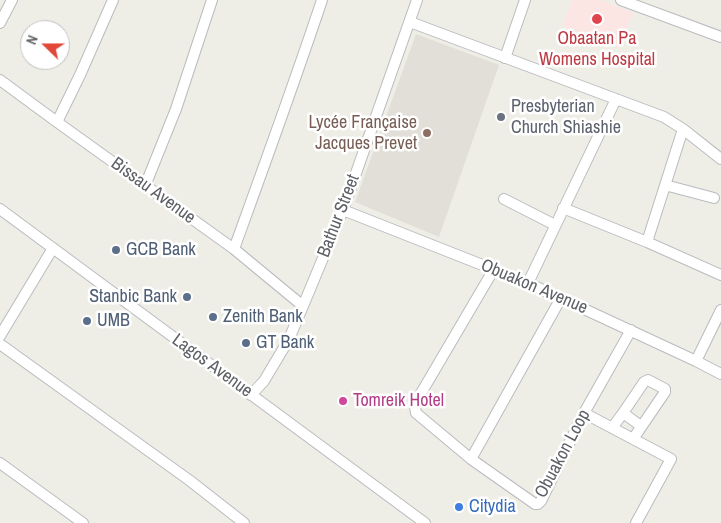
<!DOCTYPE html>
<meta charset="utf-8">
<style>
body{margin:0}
#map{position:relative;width:721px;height:523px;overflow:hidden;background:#efeee6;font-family:"Archivo Narrow",sans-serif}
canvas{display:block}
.north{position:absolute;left:20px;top:20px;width:50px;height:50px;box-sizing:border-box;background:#fff;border:1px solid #bfc0c2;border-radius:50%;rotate:292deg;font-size:14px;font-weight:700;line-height:20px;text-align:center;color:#5e6166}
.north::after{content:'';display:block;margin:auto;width:18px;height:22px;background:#e2483a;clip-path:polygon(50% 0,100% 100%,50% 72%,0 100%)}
</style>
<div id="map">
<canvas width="721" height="523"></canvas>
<div class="north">N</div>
</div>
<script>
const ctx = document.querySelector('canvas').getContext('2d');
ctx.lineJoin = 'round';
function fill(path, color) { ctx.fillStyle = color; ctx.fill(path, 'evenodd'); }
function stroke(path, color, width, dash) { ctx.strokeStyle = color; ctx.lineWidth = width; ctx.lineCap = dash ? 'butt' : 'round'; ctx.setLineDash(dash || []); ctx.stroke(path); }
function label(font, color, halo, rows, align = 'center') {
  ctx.font = font + ' "Archivo Narrow",sans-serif'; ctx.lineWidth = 5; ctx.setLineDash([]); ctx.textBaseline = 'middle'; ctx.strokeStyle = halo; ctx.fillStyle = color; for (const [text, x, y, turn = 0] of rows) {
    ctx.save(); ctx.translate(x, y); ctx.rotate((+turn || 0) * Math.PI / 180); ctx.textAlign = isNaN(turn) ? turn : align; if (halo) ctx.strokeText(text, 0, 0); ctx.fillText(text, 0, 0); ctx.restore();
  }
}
fill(new Path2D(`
 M 416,34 L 499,65 L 439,237 L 355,202 Z`), '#e2dfd8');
fill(new Path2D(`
 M 572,0 L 600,0 L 633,13 L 619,48 L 562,26 Z`), '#fbe6e4');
const minor = new Path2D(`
 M 621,0 L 721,37
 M 410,22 L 664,117 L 683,129 L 721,159
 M 0,23 L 12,0
 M 505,58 L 525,0
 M 0,80 L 57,122 L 234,249 L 303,306
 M 57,122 L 80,75 L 113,0
 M 665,185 L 714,198
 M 145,186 L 176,109 L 212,0
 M 504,199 L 555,225
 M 563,208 L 647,242 L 721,275
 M 0,209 L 425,523
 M 343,210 L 528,283 L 696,361 L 721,374
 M 647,242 L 683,129
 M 234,249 C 264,166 294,84 322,0
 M 494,269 L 417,400 L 415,407 L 416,413 L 471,459 L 535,504 L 538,504 L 541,501 L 584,413 L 631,330
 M 528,283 L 616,99
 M 0,336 L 53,248
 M 0,344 L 189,480 L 244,523
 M 696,361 L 721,310
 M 251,395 L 264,381 L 289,339 L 303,306 L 343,210 L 417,0
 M 584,413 L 671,459 L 636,523
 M 623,413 L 641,426
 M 612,428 L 623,413 L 644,382 L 648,380 L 665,389 L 665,392 L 633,439
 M 471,459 L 561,298
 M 0,463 L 83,523`);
stroke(minor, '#b9bbbf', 12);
stroke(minor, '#fff', 10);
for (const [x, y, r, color] of [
 [597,19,6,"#e0444e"],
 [501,117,5,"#6b7280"],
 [427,133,5,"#8d6e63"],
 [116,250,5,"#5c6f8a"],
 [187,297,5,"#5c6f8a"],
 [213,317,5,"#5c6f8a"],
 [87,321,5,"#5c6f8a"],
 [246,343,5,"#5c6f8a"],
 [343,401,5,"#d1479c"],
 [459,507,5,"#3f7fe0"]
]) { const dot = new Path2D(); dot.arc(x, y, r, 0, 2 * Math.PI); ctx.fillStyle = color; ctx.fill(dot); stroke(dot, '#fff', 2); }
label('18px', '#be3a42', '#fff', [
 ["Obaatan Pa",597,39],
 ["Womens Hospital",597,60]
]);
label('18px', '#5b616d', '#fff', [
 ["Presbyterian",511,107],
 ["Church Shiashie",511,128]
], 'left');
label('18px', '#785e54', '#fff', [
 ["Lycée Française",417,123],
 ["Jacques Prevet",417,144]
], 'right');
label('18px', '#5e6166', '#fff', [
 ["Bissau Avenue",153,191,36],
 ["Bathur Street",339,216,-69],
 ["Obuakon Avenue",534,287,23],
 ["Lagos Avenue",212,366,36],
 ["Obuakon Loop",563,454,-62]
]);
label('18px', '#4e5e75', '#fff', [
 ["GCB Bank",126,250],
 ["Stanbic Bank",177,297,"right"],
 ["Zenith Bank",223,317],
 ["UMB",97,321],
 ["GT Bank",256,343]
], 'left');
label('18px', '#b23c85', '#fff', [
 ["Tomreik Hotel",353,401]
], 'left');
label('18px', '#366cbe', '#fff', [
 ["Citydia",469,507]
], 'left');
</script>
